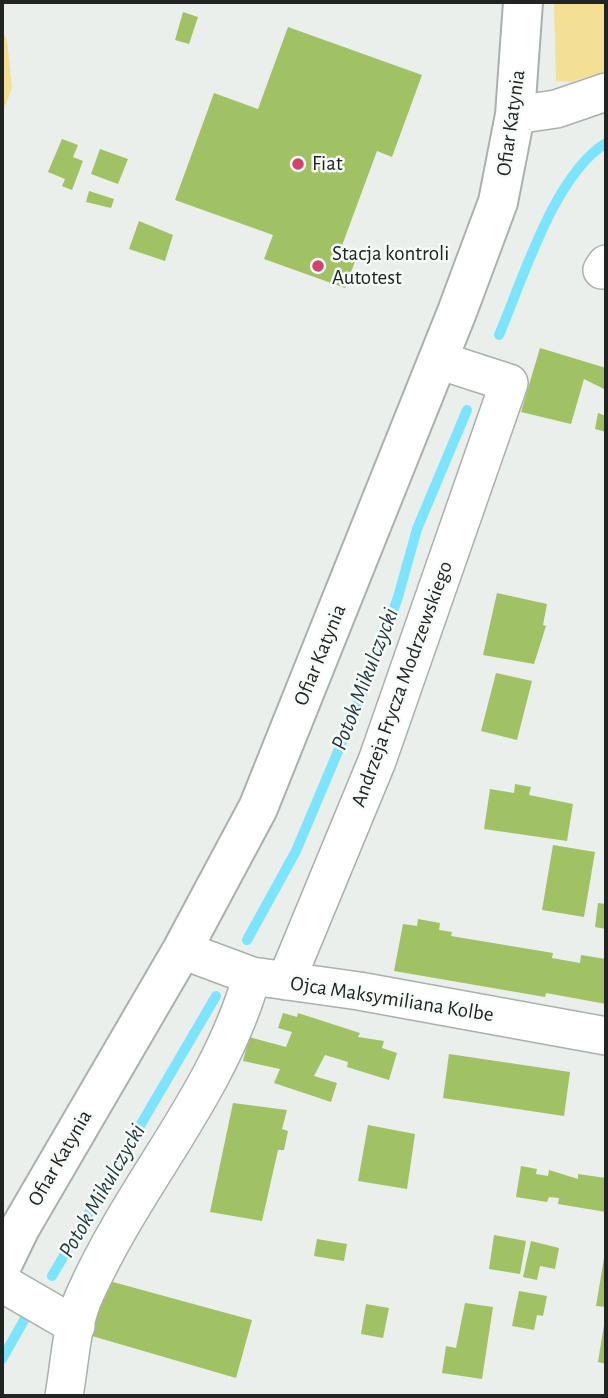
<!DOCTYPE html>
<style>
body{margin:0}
#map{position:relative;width:608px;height:1398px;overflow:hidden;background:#eaefeb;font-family:"Alegreya Sans",sans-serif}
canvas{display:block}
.frame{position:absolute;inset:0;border:4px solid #222423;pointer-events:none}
</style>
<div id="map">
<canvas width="608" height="1398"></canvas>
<div class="frame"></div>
</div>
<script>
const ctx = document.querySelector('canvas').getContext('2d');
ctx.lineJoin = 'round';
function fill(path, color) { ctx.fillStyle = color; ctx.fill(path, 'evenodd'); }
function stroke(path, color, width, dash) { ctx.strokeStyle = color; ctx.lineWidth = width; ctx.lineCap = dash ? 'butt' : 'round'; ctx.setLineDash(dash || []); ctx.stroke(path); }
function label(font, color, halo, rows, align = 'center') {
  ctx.font = font + ' "Alegreya Sans",sans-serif'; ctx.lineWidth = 5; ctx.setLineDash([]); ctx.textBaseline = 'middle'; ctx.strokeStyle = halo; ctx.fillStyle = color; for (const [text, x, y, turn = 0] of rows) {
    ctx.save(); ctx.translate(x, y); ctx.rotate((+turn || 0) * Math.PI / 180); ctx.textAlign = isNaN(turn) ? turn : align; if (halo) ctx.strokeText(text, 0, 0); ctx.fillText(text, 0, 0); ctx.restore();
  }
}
fill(new Path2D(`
 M 554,2 L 606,2 L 606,71 L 571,82 L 556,81 Z
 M 2,30 L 7,40 L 12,88 L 2,114 Z`), '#f3e094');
stroke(new Path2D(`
 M 499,335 C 523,279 554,175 606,143
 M 247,940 L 296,851 L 371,673 L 398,597 L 417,529 L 467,410
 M 52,1276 L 216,996
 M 2,1359 L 27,1315`), '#7ce4fe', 10);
fill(new Path2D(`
 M 183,12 L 198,17 L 189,44 L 175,40 Z
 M 288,27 L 422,75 L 392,157 L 377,151 L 340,251 L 357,256 L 345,288 L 264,259 L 273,235 L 175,200 L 214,93 L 258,109 Z
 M 62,139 L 78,145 L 73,157 L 83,161 L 72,190 L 62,186 L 65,179 L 48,172 Z
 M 100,149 L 128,159 L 118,184 L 91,174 Z
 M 89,191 L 114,199 L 111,208 L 86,202 Z
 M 139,221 L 173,235 L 165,261 L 129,249 Z
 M 540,348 L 606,368 L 606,390 L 584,379 L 571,424 L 521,412 Z
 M 598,413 L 606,416 L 606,432 L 595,429 Z
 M 497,593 L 547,604 L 543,625 L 546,626 L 534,664 L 483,655 Z
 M 496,673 L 532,681 L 517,740 L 481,731 Z
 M 515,784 L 531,787 L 529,795 L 573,804 L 567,841 L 484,829 L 490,789 L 514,793 Z
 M 553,845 L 595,852 L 584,917 L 542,910 Z
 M 598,903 L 606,904 L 606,929 L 595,927 Z
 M 418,919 L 440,923 L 439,930 L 452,932 L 451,936 L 553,953 L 552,958 L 580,963 L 581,955 L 606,959 L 606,1004 L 546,993 L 545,997 L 394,971 L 403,924 L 417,926 Z
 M 283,1013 L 297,1017 L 298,1013 L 360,1033 L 358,1037 L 384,1041 L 382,1048 L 397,1053 L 389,1080 L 347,1067 L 348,1062 L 325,1055 L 314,1076 L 337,1083 L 331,1102 L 274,1083 L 280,1069 L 243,1061 L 249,1037 L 286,1047 L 292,1032 L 278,1028 Z
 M 449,1054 L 570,1072 L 564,1116 L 443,1098 Z
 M 233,1103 L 287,1110 L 282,1129 L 288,1131 L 284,1150 L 278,1150 L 262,1221 L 210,1212 Z
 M 368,1125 L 415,1134 L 407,1189 L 358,1181 Z
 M 521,1166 L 537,1169 L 536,1174 L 548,1176 L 549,1170 L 578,1179 L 578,1174 L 606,1178 L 606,1212 L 558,1204 L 559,1198 L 549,1197 L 547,1202 L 516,1197 Z
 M 494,1235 L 526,1241 L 520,1274 L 489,1269 Z
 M 317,1239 L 347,1244 L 344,1261 L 314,1256 Z
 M 531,1241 L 559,1248 L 555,1269 L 540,1266 L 537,1280 L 523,1277 Z
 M 605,1252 L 606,1252 L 606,1307 L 596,1306 Z
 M 102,1279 L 252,1320 L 236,1378 L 92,1336 Z
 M 519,1291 L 547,1296 L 543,1316 L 537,1315 L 534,1330 L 512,1326 Z
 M 465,1303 L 493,1307 L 482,1379 L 442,1373 L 446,1346 L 456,1348 Z
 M 366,1304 L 389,1308 L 383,1338 L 361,1334 Z
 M 605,1319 L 606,1319 L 606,1364 L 598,1362 Z`), '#a0c264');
const minor = new Path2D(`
 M 515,115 L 556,109 L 606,92
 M 602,270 L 606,264
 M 182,950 L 252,976 L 359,991 L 606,1036
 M 286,981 L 377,761 L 509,383 L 438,360
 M 2,1283 L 76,1326
 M 64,1396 C 70,1363 71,1323 86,1292 C 136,1181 218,1095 252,976`);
const tertiary = new Path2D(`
 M 2,1265 L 20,1228 L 182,950 L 258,808 L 457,312 L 498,202 L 515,115 L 523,2`);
stroke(minor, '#abb0ad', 40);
stroke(tertiary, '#abb0ad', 42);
stroke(minor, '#fff', 37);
stroke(tertiary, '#fff', 38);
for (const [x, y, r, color] of [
 [298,164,7,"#d14470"],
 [318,266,7,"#d14470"]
]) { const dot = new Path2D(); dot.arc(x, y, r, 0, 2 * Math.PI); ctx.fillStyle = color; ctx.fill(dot); stroke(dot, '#f7fcf9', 2.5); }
label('21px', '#222423', '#f7fcf9', [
 ["Ofiar Katynia",511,123,-82],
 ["Ofiar Katynia",320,655,-68],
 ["Andrzeja Frycza Modrzewskiego",402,684,-70],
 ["Ojca Maksymiliana Kolbe",392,999,9],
 ["Ofiar Katynia",60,1158,-60]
]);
label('21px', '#222423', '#f7fcf9', [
 ["Fiat",312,164],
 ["Stacja kontroli",332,254],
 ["Autotest",332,278]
], 'left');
label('italic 23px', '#233b41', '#f7fcf9', [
 ["Potok Mikulczycki",365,679,-69],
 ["Potok Mikulczycki",102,1191,-60]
]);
</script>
